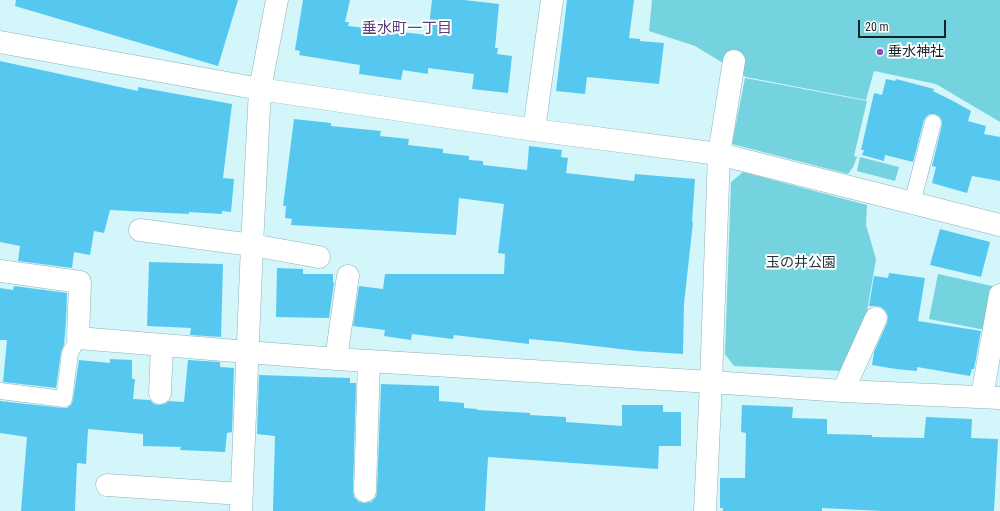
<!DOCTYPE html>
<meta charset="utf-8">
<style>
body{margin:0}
#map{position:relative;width:1000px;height:511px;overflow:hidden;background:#d2f6fa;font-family:"Roboto Condensed",sans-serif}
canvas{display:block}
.scale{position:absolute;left:858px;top:20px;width:88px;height:18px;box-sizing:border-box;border:2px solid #162325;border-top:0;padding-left:5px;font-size:12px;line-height:14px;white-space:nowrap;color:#162325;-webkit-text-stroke:3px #fff;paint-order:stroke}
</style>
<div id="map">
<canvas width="1000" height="511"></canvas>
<div class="scale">20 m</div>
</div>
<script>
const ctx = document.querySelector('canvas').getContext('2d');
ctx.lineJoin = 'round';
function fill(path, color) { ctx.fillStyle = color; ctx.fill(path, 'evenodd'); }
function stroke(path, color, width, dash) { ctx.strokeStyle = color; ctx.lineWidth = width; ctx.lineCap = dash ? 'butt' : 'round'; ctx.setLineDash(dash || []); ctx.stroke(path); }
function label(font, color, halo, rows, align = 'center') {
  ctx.font = font + ' "Roboto Condensed","Noto Sans JP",sans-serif'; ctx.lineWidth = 4; ctx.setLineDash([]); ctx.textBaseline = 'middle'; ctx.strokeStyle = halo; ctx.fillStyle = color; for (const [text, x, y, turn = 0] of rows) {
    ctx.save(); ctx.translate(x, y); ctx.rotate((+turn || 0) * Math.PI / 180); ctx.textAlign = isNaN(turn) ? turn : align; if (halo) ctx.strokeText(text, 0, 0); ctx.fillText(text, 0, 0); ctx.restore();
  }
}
fill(new Path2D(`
 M 652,0 L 1000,0 L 1000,122 L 936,84 L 874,71 L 866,100 L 746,77 L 695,46 L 649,31 Z
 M 745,78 L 867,101 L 854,156 L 857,157 L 853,167 L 848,174 L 732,144 Z
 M 860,157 L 899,167 L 895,181 L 857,171 Z
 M 743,172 L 867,205 L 866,225 L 876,259 L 864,329 L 842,371 L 734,366 L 725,354 L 731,182 Z
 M 938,274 L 992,286 L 985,330 L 929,319 Z`), '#74d3de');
fill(new Path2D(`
 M 16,0 L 238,0 L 218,66 L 15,6 Z
 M 303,0 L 350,0 L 345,22 L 349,22 L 348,26 L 428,35 L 432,0 L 464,0 L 499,4 L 495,48 L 498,48 L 497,54 L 512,56 L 508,93 L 472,89 L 474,74 L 428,68 L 428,74 L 403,70 L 401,80 L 359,74 L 360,65 L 299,55 L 300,51 L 295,50 Z
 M 567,0 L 634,0 L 629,38 L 640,39 L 640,41 L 664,43 L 659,84 L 587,77 L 585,94 L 556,91 Z
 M 0,61 L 138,91 L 138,87 L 232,104 L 223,178 L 234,179 L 231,212 L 222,211 L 222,214 L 189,212 L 189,214 L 110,210 L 104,233 L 94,231 L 90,255 L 74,252 L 72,268 L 18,261 L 20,246 L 0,242 Z
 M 886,79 L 895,81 L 896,79 L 934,89 L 933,91 L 953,101 L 971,111 L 968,121 L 986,126 L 984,134 L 1000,137 L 1000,181 L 972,176 L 967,193 L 932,183 L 936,167 L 932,166 L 942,125 L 942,121 L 940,117 L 935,114 L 930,114 L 926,117 L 924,120 L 913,162 L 885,155 L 884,161 L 862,155 L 864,150 L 861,150 L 874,93 L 882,95 Z
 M 294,119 L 331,123 L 331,126 L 381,131 L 380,136 L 409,139 L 408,145 L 443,149 L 443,153 L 469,156 L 469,160 L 483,161 L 483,165 L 527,170 L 529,146 L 562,150 L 561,157 L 568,158 L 566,173 L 634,181 L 635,174 L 695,179 L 692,222 L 693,222 L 684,304 L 683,354 L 637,351 L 561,342 L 529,339 L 529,344 L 454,335 L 453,339 L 412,334 L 411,340 L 384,336 L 385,330 L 353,326 L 359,286 L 383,289 L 385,274 L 504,274 L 505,254 L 498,253 L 504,204 L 459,198 L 456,235 L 291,225 L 292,219 L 285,218 L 286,206 L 283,206 Z
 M 940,229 L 990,242 L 981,277 L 930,265 Z
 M 149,262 L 223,264 L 221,337 L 190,335 L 191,328 L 147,326 Z
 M 277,268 L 303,269 L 303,274 L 333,274 L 333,282 L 334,283 L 329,318 L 276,317 Z
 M 889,273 L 925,278 L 918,321 L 981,331 L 974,369 L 972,369 L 970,376 L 917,367 L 917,371 L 896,369 L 872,365 L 874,352 L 887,323 L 888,317 L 886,311 L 881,307 L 875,306 L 869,306 L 874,276 L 888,278 Z
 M 14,286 L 67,293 L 66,322 L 64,345 L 61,352 L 56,388 L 3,382 L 7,340 L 0,340 L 0,288 L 13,290 Z
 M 110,359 L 132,360 L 132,379 L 135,379 L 133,399 L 150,400 L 154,404 L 159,405 L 165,404 L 169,401 L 184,402 L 188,360 L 220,362 L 220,367 L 234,368 L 232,432 L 227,433 L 225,452 L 180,450 L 181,447 L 143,446 L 143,434 L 88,429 L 86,464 L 77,463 L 75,511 L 21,511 L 27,437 L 0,433 L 0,401 L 63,408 L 67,408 L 71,405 L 73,400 L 79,360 L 110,363 Z
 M 259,375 L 350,378 L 350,383 L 356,383 L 353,491 L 354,497 L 359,502 L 364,503 L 371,502 L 376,497 L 377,491 L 381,384 L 439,386 L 439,401 L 464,403 L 464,408 L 477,409 L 477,410 L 530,413 L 530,415 L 566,417 L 566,422 L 622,426 L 622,405 L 663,405 L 663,412 L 681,412 L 681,446 L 659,446 L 658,469 L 488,457 L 485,511 L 273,511 L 275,436 L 257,434 Z
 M 742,405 L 793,407 L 792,418 L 827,419 L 827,434 L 872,435 L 872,437 L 924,438 L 926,417 L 972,419 L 971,438 L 998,439 L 994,511 L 882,511 L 822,508 L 822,511 L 723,511 L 723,508 L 720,508 L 720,478 L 745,478 L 746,433 L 741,432 Z`), '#56c8f0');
const service = new Path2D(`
 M 912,203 L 933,123
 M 0,391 L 64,399 L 70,353 L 78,338`);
const minor = new Path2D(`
 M 0,42 L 260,89 L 534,130 L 719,154 L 1000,225
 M 534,130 L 552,0
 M 140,230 L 252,245 L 319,257
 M 0,271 L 80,282 L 78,338 L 248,352 L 336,359 L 711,382 L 843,391 L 1000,398
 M 336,359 L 348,276
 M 843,391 L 876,318
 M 160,393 L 162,345
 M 982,396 L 1000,295
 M 107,485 L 242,494
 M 365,491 L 369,361
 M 241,511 L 252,245 L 260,89 L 277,0
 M 705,511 L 711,382 L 719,154 L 734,61`);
stroke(service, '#8fb1b5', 17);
stroke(minor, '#8fb1b5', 23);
stroke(service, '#fff', 16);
stroke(minor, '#fff', 22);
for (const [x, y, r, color] of [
 [880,52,4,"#8750c7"]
]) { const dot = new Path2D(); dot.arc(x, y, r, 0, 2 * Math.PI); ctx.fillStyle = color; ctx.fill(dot); stroke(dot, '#fff', 1.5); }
label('14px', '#162325', '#fff', [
 ["垂水神社",888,52]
], 'left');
label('14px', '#1c3336', '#fff', [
 ["玉の井公園",801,263]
]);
label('15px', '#593f7c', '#fff', [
 ["垂水町一丁目",407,29]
]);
</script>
